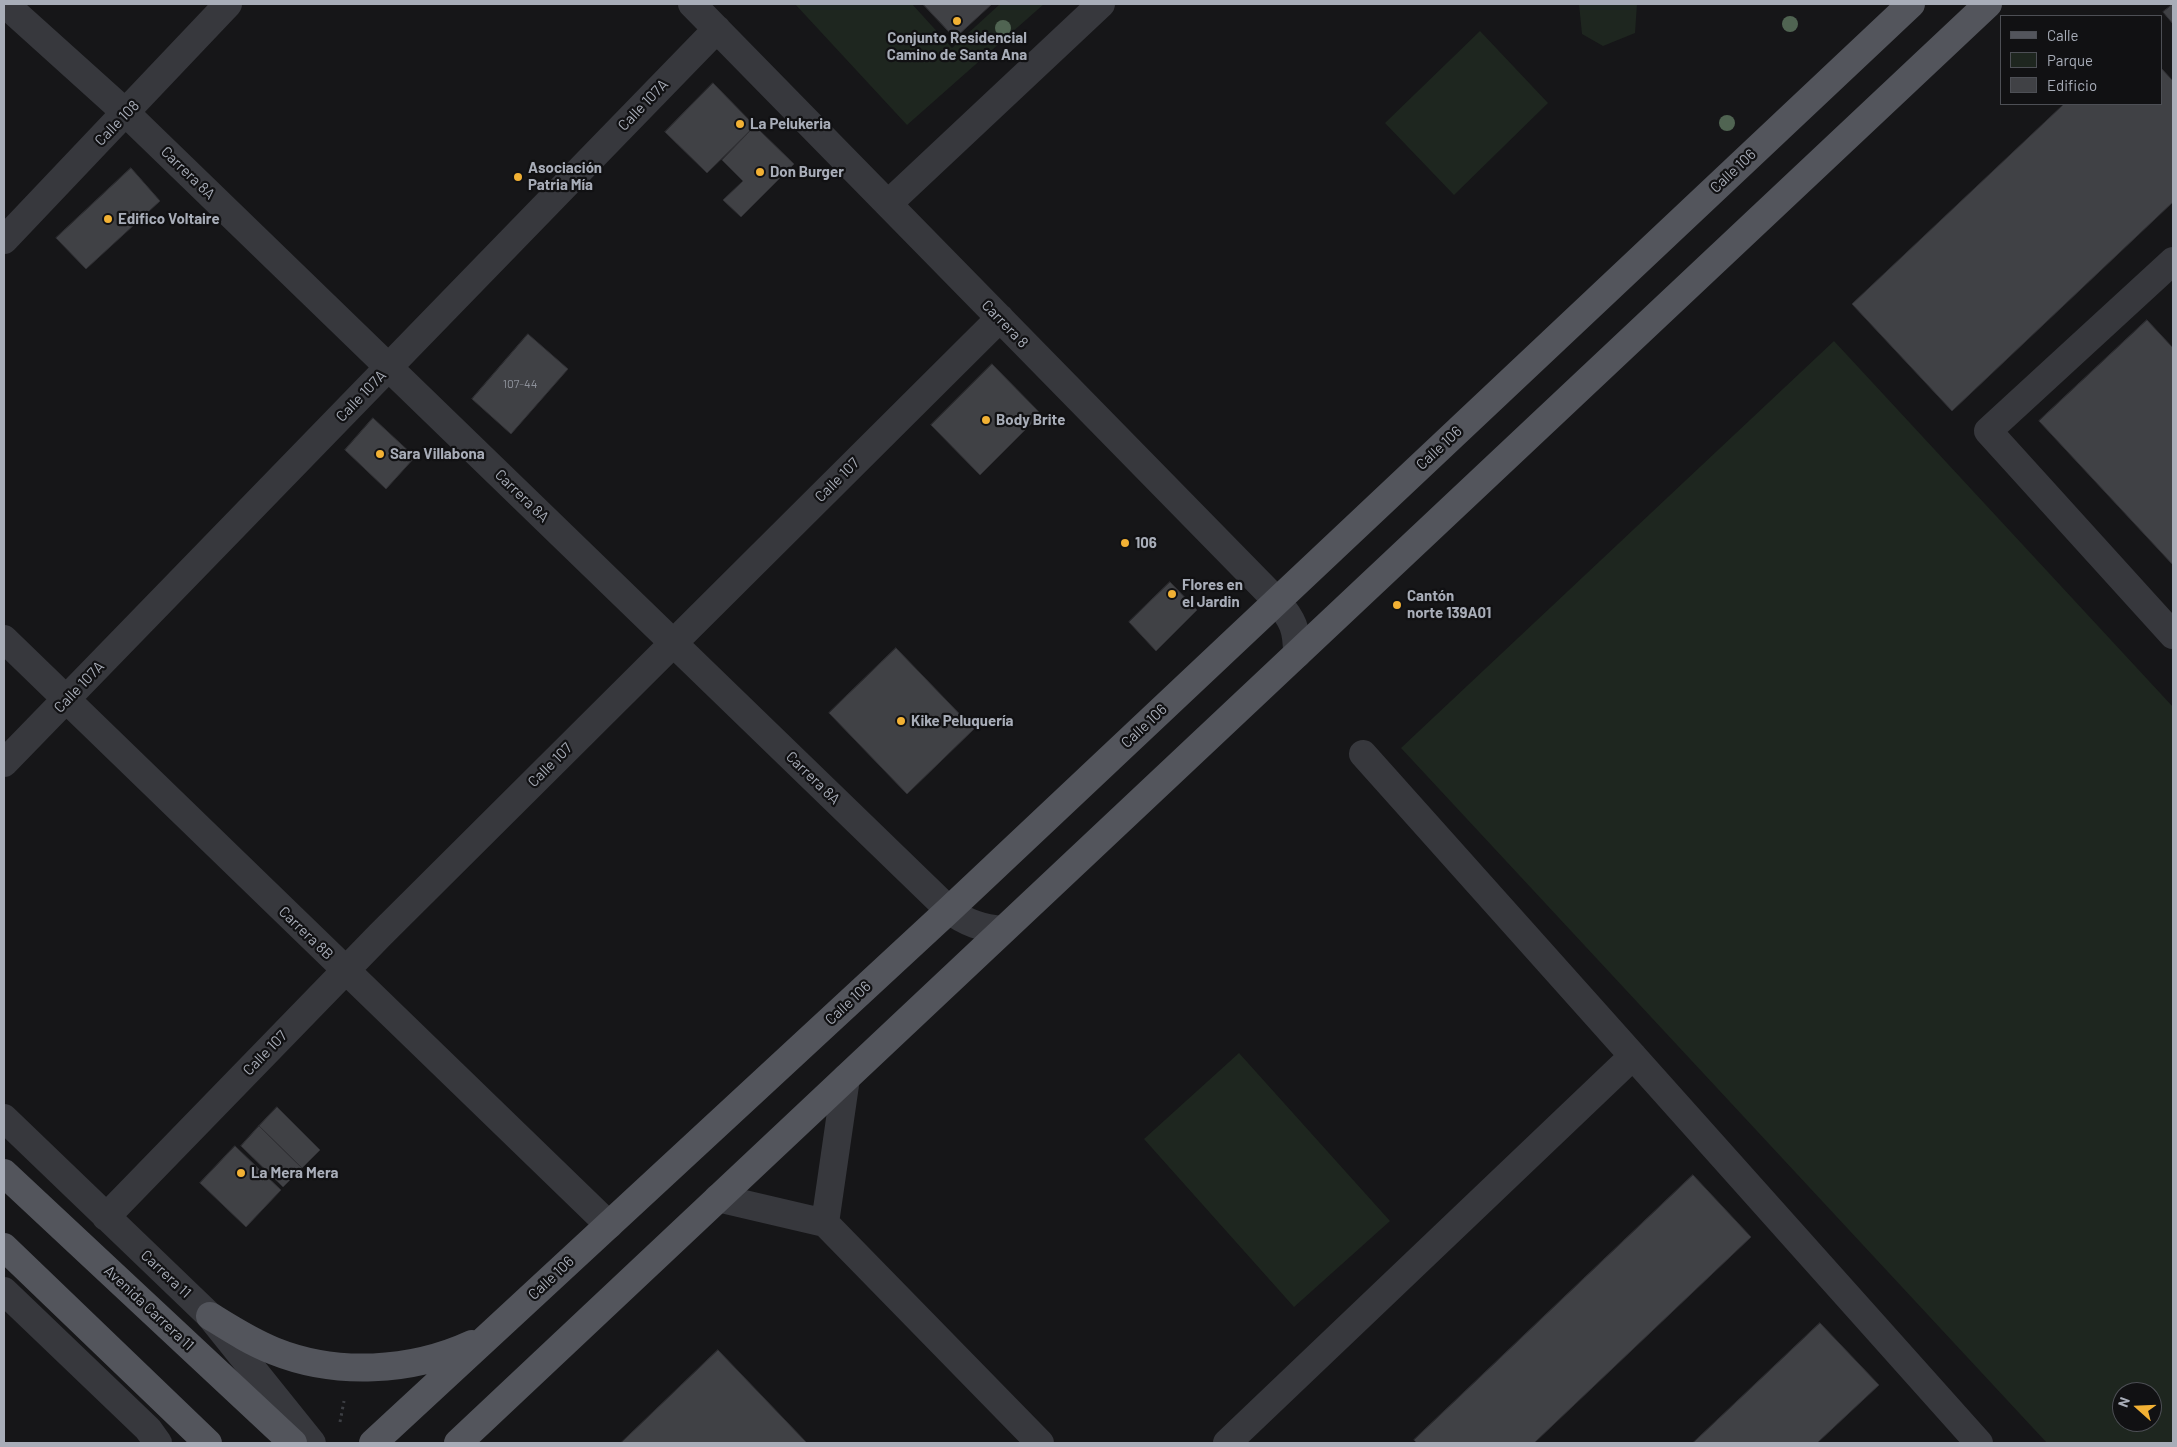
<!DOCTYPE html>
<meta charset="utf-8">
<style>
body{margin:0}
#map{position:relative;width:2177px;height:1447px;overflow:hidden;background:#161618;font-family:Barlow,sans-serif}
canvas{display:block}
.frame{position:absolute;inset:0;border:5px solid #a8adb8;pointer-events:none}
.legend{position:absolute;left:2000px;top:15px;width:162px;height:90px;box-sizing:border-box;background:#111113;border:1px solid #4d4f55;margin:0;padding:6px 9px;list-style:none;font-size:15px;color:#a8adb8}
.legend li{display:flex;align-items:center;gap:10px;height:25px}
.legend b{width:25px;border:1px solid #4d4f55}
.north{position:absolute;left:2112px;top:1382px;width:50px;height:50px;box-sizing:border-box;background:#111113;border:1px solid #4d4f55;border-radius:50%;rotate:290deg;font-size:14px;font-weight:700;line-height:20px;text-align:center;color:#a8adb8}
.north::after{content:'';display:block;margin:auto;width:18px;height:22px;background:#f2b134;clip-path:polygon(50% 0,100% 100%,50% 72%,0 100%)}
</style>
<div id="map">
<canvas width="2177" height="1447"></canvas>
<div class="frame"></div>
<ul class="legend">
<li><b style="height:6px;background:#53555c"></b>Calle</li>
<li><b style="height:14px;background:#1e261f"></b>Parque</li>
<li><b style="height:14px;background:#404145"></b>Edificio</li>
</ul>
<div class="north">N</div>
</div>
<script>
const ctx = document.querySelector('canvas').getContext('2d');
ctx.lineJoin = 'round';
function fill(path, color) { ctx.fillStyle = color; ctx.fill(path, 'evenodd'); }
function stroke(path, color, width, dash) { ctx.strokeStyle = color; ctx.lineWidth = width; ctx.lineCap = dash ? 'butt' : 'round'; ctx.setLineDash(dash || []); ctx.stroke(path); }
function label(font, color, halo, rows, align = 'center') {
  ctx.font = font + ' Barlow,sans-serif'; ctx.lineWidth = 4.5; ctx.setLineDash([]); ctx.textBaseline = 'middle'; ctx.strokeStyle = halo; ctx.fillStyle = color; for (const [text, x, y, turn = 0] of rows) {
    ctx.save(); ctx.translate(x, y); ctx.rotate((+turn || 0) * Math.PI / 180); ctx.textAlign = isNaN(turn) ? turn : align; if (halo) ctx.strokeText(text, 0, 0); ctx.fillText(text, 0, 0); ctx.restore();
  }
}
fill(new Path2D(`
 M 795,4 L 912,4 L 952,48 L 1000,4 L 1044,4 L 907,125 Z
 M 1579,4 L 1637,4 L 1635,33 L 1603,46 L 1582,34 Z
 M 1480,31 L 1548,103 L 1454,195 L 1385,123 Z
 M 1834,341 L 2173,707 L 2173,1443 L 2047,1443 L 1401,748 ZM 2122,1392 L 2152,1392 L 2152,1422 L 2122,1422 Z
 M 1239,1053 L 1390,1221 L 1294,1307 L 1144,1139 Z`), '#1e261f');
const building = new Path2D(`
 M 923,4 L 992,4 L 955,38 Z
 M 2173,4 L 2173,24 L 2163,12 Z
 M 2161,68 L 2173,81 L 2173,202 L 1952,411 L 1852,304 L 2064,104 L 2161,104 Z
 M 713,83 L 755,126 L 707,173 L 665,132 Z
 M 755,126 L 794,164 L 741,217 L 723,200 L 743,181 L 722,160 Z
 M 131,168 L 160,201 L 86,269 L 56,238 Z
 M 2147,320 L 2173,348 L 2173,565 L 2039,421 Z
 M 528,334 L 568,369 L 511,434 L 472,399 Z
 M 992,364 L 1041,414 L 980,475 L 931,425 Z
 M 373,418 L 415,457 L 386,489 L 345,450 Z
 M 1170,582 L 1197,610 L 1156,651 L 1129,622 Z
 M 896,648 L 974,729 L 907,794 L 829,713 Z
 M 277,1107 L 320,1150 L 302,1168 L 259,1126 Z
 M 259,1126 L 302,1168 L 283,1187 L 241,1146 Z
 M 235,1146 L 281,1190 L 246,1227 L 200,1183 Z
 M 1693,1175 L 1751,1237 L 1534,1443 L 1417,1443 L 1414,1440 Z
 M 1820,1323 L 1879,1385 L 1817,1443 L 1693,1443 Z
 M 718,1350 L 807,1443 L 621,1443 Z`);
fill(building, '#404145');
stroke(building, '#303034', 1);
stroke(new Path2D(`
 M 340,1422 L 344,1401`), '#3d3f44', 3, [2.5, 4]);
stroke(new Path2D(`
 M 5,4 L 126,113 L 949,910 C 966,923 982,928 1003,930
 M 692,4 L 1277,601 C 1293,620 1297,629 1297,654
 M 889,203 L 1101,4
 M 4,240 L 228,4
 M 2173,261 L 1988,431 L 2173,635
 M 4,639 L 609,1225
 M 1363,754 L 1979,1443
 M 4,763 L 717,29
 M 4,1118 L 210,1316 L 312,1443
 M 718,1198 L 825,1223 L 1040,1443
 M 106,1217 L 380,935 L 1000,318
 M 825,1223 L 846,1078
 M 4,1291 L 148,1429 L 158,1443
 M 1227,1443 L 1633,1056`), '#37383d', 28);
stroke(new Path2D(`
 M 4,1173 L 293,1443
 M 4,1247 L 208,1443
 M 210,1316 C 231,1329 251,1342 274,1351 C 336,1376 411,1372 472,1344
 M 373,1443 L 949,910 L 1911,4
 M 458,1443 L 1988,4`), '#53555c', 28);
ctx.fillStyle = '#506452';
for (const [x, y] of [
 [1790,24],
 [1003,28],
 [1727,123]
]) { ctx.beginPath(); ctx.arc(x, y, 8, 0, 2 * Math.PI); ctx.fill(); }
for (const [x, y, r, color] of [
 [957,21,5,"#f2b134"],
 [740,124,5,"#f2b134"],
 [760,172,5,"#f2b134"],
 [518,177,5,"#f2b134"],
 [108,219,5,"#f2b134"],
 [986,420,5,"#f2b134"],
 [380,454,5,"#f2b134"],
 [1125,543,5,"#f2b134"],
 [1172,594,5,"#f2b134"],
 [1397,605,5,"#f2b134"],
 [901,721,5,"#f2b134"],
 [241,1173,5,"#f2b134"]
]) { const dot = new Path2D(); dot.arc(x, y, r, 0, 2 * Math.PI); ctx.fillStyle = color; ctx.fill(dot); stroke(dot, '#111113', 2); }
label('12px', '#8e929b', null, [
 ["107-44",520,384]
]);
label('bold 15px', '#a8adb8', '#111113', [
 ["Conjunto Residencial",957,38,"center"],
 ["Camino de Santa Ana",957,55,"center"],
 ["La Pelukeria",750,124],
 ["Asociación",528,168],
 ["Patria Mía",528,185],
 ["Don Burger",770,172],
 ["Edifico Voltaire",118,219],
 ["Body Brite",996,420],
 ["Sara Villabona",390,454],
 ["106",1135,543],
 ["Flores en",1182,585],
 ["el Jardin",1182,602],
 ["Cantón",1407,596],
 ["norte 139A01",1407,613],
 ["Kike Peluquería",911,721],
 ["La Mera Mera",251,1173]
], 'left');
label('15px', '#a8adb8', '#111113', [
 ["Calle 107A",643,105,-46],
 ["Calle 108",117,123,-46],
 ["Calle 106",1733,171,-43],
 ["Carrera 8A",188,173,44],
 ["Carrera 8",1005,324,46],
 ["Calle 107A",361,396,-46],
 ["Calle 106",1439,448,-43],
 ["Calle 107",837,480,-45],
 ["Carrera 8A",522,496,44],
 ["Calle 107A",79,687,-46],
 ["Calle 106",1144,726,-43],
 ["Calle 107",550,765,-45],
 ["Carrera 8A",813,778,44],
 ["Carrera 8B",306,933,44],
 ["Calle 106",848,1003,-43],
 ["Calle 107",265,1053,-46],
 ["Carrera 11",166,1274,43],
 ["Calle 106",551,1278,-43],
 ["Avenida Carrera 11",149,1308,43]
]);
</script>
